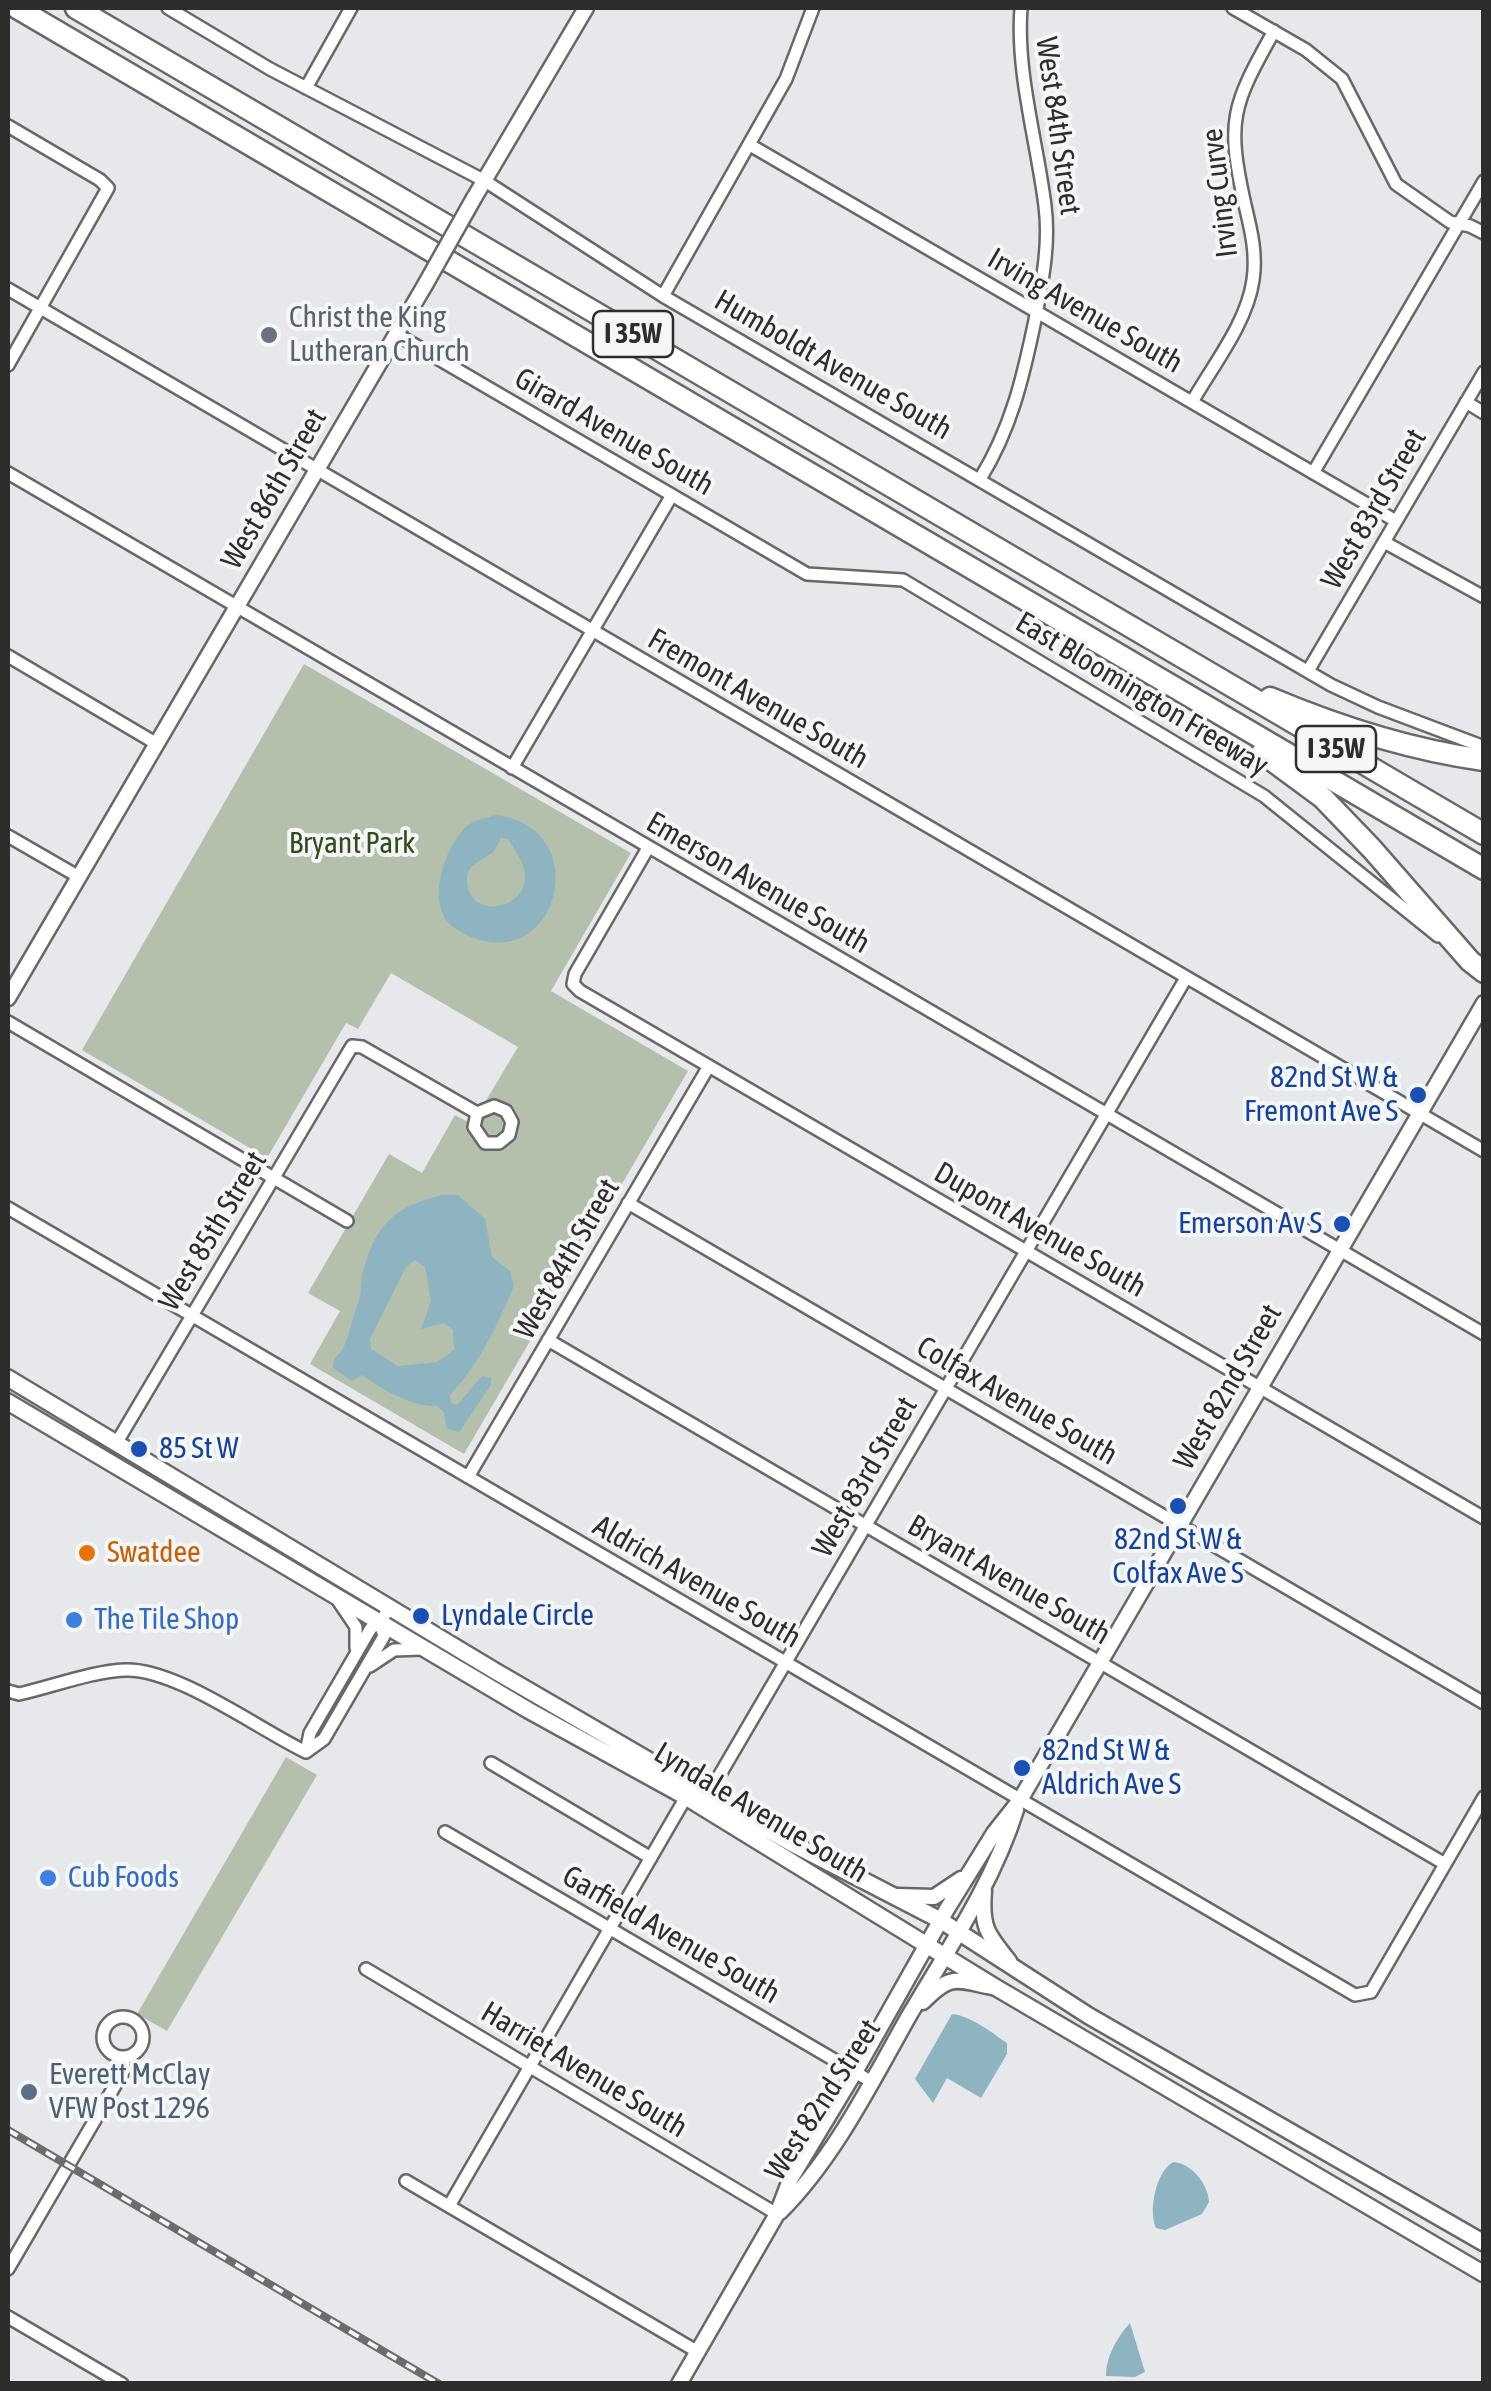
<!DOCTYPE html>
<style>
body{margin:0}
#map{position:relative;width:1491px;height:2391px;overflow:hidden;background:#e7e8eb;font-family:"Asap Condensed",sans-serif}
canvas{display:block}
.frame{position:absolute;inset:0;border:10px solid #2d2d2e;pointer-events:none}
</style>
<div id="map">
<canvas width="1491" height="2391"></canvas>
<div class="frame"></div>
</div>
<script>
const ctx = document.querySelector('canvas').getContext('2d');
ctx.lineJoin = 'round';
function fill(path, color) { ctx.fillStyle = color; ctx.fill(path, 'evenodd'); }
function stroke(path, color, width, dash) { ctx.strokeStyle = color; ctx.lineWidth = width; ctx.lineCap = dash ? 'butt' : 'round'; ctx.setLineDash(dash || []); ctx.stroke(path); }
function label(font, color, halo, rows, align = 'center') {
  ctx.font = font + ' "Asap Condensed",sans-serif'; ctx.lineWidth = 8; ctx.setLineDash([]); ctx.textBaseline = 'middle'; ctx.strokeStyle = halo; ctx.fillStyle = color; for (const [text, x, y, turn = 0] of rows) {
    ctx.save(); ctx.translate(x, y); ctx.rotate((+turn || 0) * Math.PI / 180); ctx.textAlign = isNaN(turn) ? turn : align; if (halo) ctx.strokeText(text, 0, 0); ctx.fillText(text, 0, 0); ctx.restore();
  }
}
fill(new Path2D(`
 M 304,664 L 631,853 L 551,991 L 688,1071 L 464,1454 L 310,1364 L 340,1311 L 308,1293 L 389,1154 L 422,1173 L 455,1115 L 472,1124 L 518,1047 L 391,973 L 358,1029 L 346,1023 L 267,1158 L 82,1050 Z
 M 286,1757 L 317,1775 L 167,2031 L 137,2014 Z`), '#b4c0ab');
fill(new Path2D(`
 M 496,815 C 601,828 555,990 456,929 C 423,908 444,847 467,826 C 474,820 486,818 496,815 ZM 501,838 L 508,839 C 514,849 524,862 525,874 C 528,911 467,921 467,879 C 467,864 485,859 493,852 C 495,850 500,840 501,838 Z
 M 442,1195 L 458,1195 L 485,1219 L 492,1257 L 510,1271 L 514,1286 C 497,1326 480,1363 450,1395 L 451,1403 L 457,1405 L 482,1376 L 491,1378 L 491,1385 L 459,1432 L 447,1429 L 444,1412 L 437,1406 C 412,1407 383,1390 362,1375 L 352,1381 L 333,1368 C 333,1357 337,1357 343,1348 C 349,1339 353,1315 358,1303 C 362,1293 360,1282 363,1272 C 375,1225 395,1206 442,1195 ZM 415,1260 L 425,1267 L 431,1301 L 421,1329 L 444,1323 L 453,1330 L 454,1350 L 437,1362 L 398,1366 L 371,1349 L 370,1339 L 406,1267 Z
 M 952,2014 C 971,2016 991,2032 1007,2043 L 1007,2054 L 981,2098 L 947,2078 L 933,2103 L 915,2079 Z
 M 1173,2162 C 1191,2163 1208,2183 1209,2202 L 1202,2214 L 1165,2230 L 1156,2228 C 1148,2210 1156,2172 1173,2162 Z
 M 1130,2323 L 1145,2372 L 1135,2377 L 1106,2376 C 1106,2357 1117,2337 1130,2323 Z`), '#8eb4c2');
const minor = new Path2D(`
 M 168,8 L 270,69 L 485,181 L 663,296 L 1331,685 L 1378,707 L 1484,747
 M 1233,8 L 1306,50 L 1342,79 L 1396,184 L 1450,222 L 1470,226 L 1484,233
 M 306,88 L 351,8
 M 8,126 L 100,180 L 108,188 L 8,365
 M 750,145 L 1396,521
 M 8,289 L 1484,1151
 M 663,296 L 786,79 L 813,8
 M 396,334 L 807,574 L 903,580 L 1264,796 L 1438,936
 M 1192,402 C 1213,365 1247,323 1253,280 C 1257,254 1251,230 1245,205 C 1226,120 1232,106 1274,31
 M 1466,402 L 1484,413
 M 8,473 L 1484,1334
 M 1313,473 L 1484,181
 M 980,479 C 1011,429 1023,378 1035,320 C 1042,282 1050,245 1045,206 C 1037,141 1016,73 1021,8
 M 1384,542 L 1484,597
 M 8,656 L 157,744
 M 1308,671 L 1484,372
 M 512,768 L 672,495
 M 8,836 L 79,877
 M 648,848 L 575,974 L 573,984 L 580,991 L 1484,1518
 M 8,1022 L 347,1221
 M 628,1203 L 1484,1703
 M 8,1208 L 1355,1995 L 1371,1992 L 1484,1797
 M 548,1340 L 1445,1864
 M 117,1442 L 352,1046 L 362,1047 L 477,1113 L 474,1127 L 485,1143 L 499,1143 L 509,1135 L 512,1122 L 506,1111 L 494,1106 L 477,1113
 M 468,1477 L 709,1066
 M 339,1602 L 356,1627 L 356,1648
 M 370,1666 L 394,1650 L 421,1649
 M 8,1691 L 19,1694 C 51,1687 93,1671 125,1670 C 176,1668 258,1729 306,1752
 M 306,1752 L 310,1733 L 371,1628 L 380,1623 L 389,1608
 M 306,1752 L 324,1739 L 384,1636 L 380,1623
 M 491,1763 L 651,1858
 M 708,1795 L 1186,978
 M 445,1832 L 872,2082
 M 366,1969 L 777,2214
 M103 2037a20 20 0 1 1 40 0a20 20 0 1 1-40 0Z
 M 406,2181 L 698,2352
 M 449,2206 L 686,1797
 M 8,2269 L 124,2070 L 124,2057
 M 8,2317 L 122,2384`);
const tertiary = new Path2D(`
 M 474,198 L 586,8
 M 8,998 L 425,285
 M 984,1891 C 981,1927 987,1934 1009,1961
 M 898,1896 L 934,1897 L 961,1879
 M 923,2002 C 951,1973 956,1980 992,1987
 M 780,2212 C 835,2157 872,2081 910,2014 C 949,1948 993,1883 1016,1810
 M 679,2384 L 777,2214 L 790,2180 L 855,2072 L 947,1909 L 994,1833 L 1020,1800 L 1484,1003`);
const secondary = new Path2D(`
 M 8,1378 L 495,1671 L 791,1843 L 940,1920 L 1089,2016 L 1484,2243
 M 8,1402 L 528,1710 L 686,1797 L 995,1987 L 1484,2274`);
const motorway = new Path2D(`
 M 17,8 L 1484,869
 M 76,8 L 1484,834
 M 1270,698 C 1339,727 1410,750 1484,760
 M 1262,753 L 1323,798 L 1372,849 L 1470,961 L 1484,972`);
stroke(minor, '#67686a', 16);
stroke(tertiary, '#67686a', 19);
stroke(secondary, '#67686a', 20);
stroke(motorway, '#67686a', 25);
stroke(minor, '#fff', 11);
stroke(tertiary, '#fff', 14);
stroke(secondary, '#fff', 15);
stroke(motorway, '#fff', 20);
const rail = new Path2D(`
 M 8,2130 L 439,2384`);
stroke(rail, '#6b6c6d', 8);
stroke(rail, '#f4f6f8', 4, [11]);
const tertiaryBridge = new Path2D(`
 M 425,285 L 474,198`);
stroke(tertiaryBridge, '#67686a', 19, []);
stroke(tertiaryBridge, '#fff', 14);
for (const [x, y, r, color] of [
 [269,335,10,"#6b7280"],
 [1418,1095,10,"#1a4fb4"],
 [1342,1224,10,"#1a4fb4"],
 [139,1449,10,"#1a4fb4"],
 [1178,1506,10,"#1a4fb4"],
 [87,1553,10,"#e8710a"],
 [421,1616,10,"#1a4fb4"],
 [74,1620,10,"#3f7fe0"],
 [1022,1768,10,"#1a4fb4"],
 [48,1878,10,"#3f7fe0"],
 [29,2092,10,"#5c6f8a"]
]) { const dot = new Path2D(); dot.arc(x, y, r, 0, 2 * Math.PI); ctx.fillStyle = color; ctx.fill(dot); stroke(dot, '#f4f6f8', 4); }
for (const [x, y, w] of [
 [633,334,80],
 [1336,749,80]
]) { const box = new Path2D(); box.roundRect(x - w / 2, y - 23, w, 46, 8); ctx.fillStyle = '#f4f6f8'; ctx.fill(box); stroke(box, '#2d2d2e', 2.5); }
label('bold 28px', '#2d2d2e', null, [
 ["I 35W",633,334],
 ["I 35W",1336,749]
]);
label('30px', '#2d2d2e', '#f4f6f8', [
 ["West 84th Street",1058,126,82],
 ["Irving Curve",1220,193,-97],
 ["Irving Avenue South",1085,311,30],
 ["Humboldt Avenue South",833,365,30],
 ["Girard Avenue South",614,432,30],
 ["West 86th Street",274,489,-60],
 ["West 83rd Street",1374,509,-60],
 ["East Bloomington Freeway",1142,694,31],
 ["Fremont Avenue South",758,699,30],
 ["Emerson Avenue South",758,883,30],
 ["Dupont Avenue South",1040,1230,30],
 ["West 85th Street",213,1231,-59],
 ["West 84th Street",567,1259,-60],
 ["West 82nd Street",1228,1387,-60],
 ["Colfax Avenue South",1017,1401,30],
 ["West 83rd Street",865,1477,-60],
 ["Bryant Avenue South",1009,1580,30],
 ["Aldrich Avenue South",697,1582,30],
 ["Lyndale Avenue South",761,1813,31],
 ["Garfield Avenue South",671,1935,30],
 ["Harriet Avenue South",584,2070,31],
 ["West 82nd Street",823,2100,-57]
]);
label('30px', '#5b616d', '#f4f6f8', [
 ["Christ the King",289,318],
 ["Lutheran Church",289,352]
], 'left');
label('30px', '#334b1d', '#f4f6f8', [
 ["Bryant Park",352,844]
]);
label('30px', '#164399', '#f4f6f8', [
 ["82nd St W &",1398,1078,"right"],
 ["Fremont Ave S",1398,1112,"right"],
 ["Emerson Av S",1322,1224,"right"],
 ["85 St W",159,1449],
 ["82nd St W &",1178,1540,"center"],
 ["Colfax Ave S",1178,1574,"center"],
 ["Lyndale Circle",441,1616],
 ["82nd St W &",1042,1751],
 ["Aldrich Ave S",1042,1785]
], 'left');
label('30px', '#c56008', '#f4f6f8', [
 ["Swatdee",107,1553]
], 'left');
label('30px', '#366cbe', '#f4f6f8', [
 ["The Tile Shop",94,1620],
 ["Cub Foods",68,1878]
], 'left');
label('30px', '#4e5e75', '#f4f6f8', [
 ["Everett McClay",49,2075],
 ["VFW Post 1296",49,2109]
], 'left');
</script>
